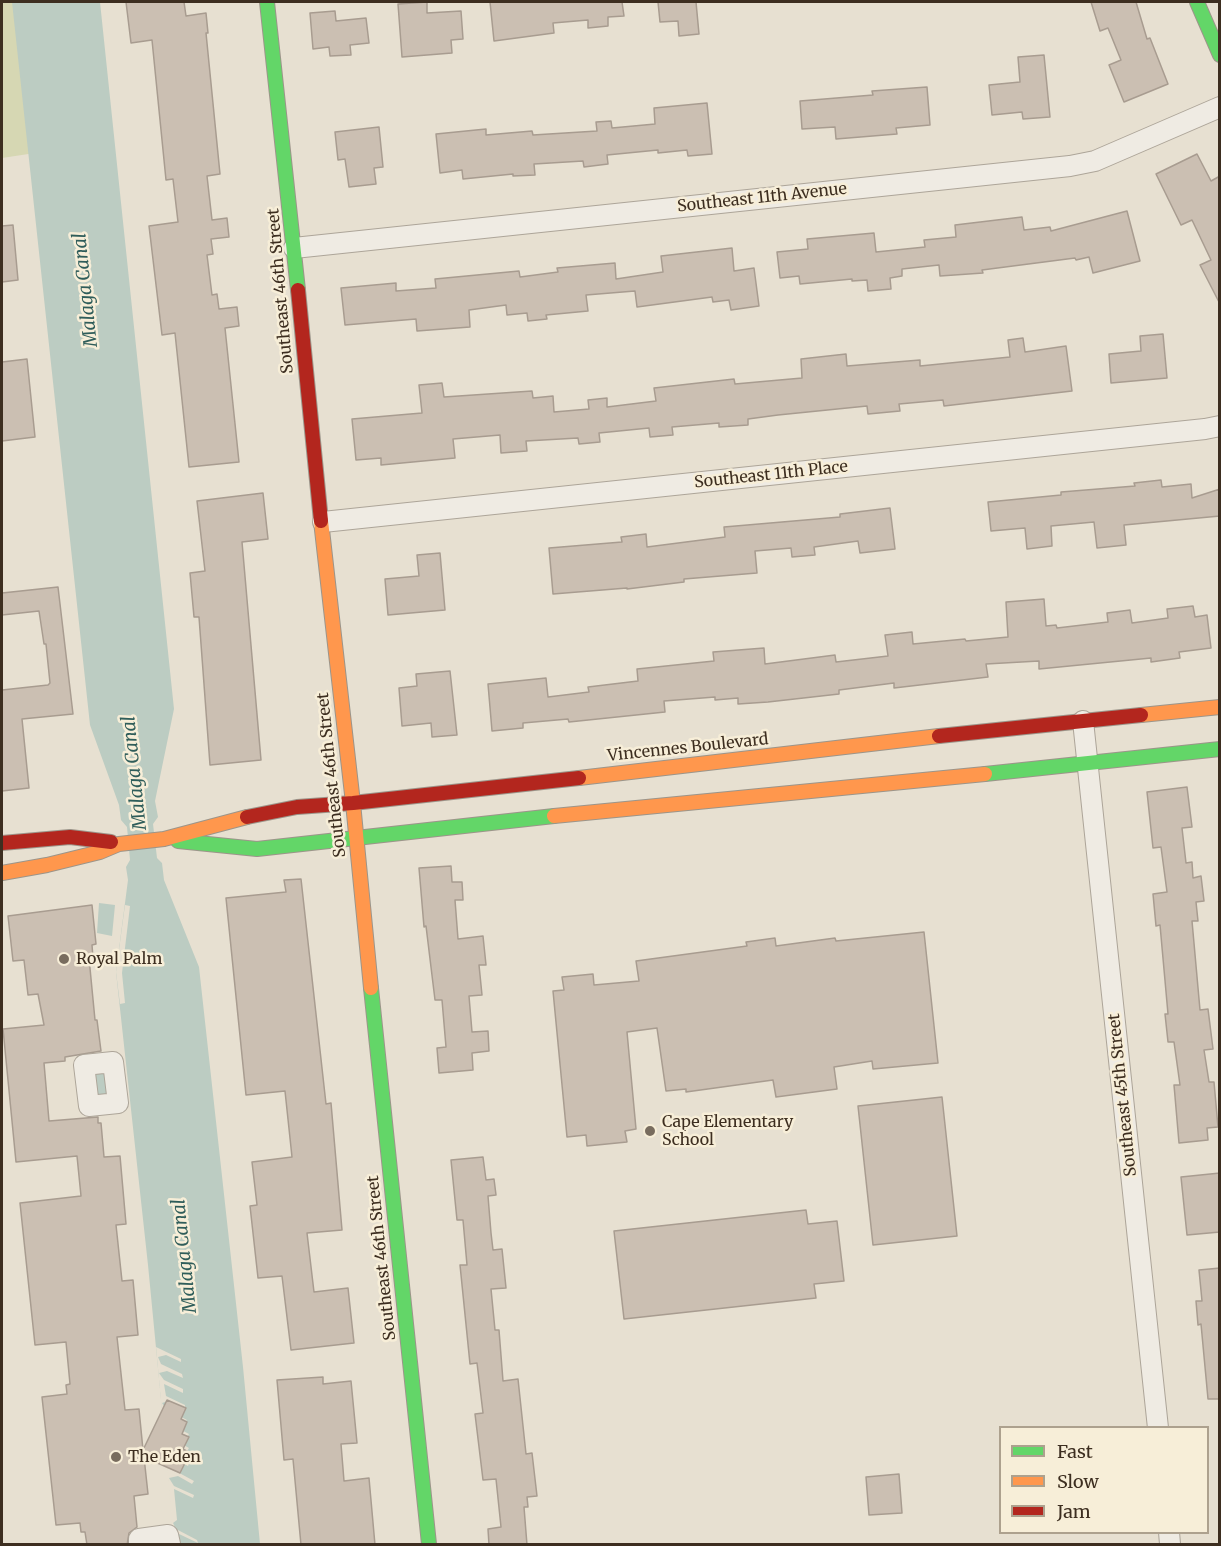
<!DOCTYPE html>
<style>
body{margin:0}
#map{position:relative;width:1221px;height:1546px;overflow:hidden;background:#e7e0d1;font-family:Merriweather,serif}
canvas{display:block}
.frame{position:absolute;inset:0;border:3px solid #3d2e20;pointer-events:none}
.legend{position:absolute;left:999px;top:1426px;width:210px;height:108px;box-sizing:border-box;background:#f7eed8;border:2px solid #ada18e;margin:0;padding:8px 10px;list-style:none;font-size:18px;color:#3d2e20}
.legend li{display:flex;align-items:center;gap:12px;height:30px}
.legend b{width:30px;border:2px solid #ada18e}
</style>
<div id="map">
<canvas width="1221" height="1546"></canvas>
<div class="frame"></div>
<ul class="legend">
<li><b style="height:8px;background:#63d668"></b>Fast</li>
<li><b style="height:8px;background:#ff974d"></b>Slow</li>
<li><b style="height:8px;background:#b3261e"></b>Jam</li>
</ul>
</div>
<script>
const ctx = document.querySelector('canvas').getContext('2d');
ctx.lineJoin = 'round';
function fill(path, color) { ctx.fillStyle = color; ctx.fill(path, 'evenodd'); }
function stroke(path, color, width, dash) { ctx.strokeStyle = color; ctx.lineWidth = width; ctx.lineCap = dash ? 'butt' : 'round'; ctx.setLineDash(dash || []); ctx.stroke(path); }
function label(font, color, halo, rows, align = 'center') {
  ctx.font = font + ' Merriweather,serif'; ctx.lineWidth = 5; ctx.setLineDash([]); ctx.textBaseline = 'middle'; ctx.strokeStyle = halo; ctx.fillStyle = color; for (const [text, x, y, turn = 0] of rows) {
    ctx.save(); ctx.translate(x, y); ctx.rotate((+turn || 0) * Math.PI / 180); ctx.textAlign = isNaN(turn) ? turn : align; if (halo) ctx.strokeText(text, 0, 0); ctx.fillText(text, 0, 0); ctx.restore();
  }
}
fill(new Path2D(`
 M 2,2 L 18,2 L 35,153 L 2,158 Z`), '#d6d7b3');
fill(new Path2D(`
 M 12,2 L 100,2 L 174,709 L 155,801 L 158,817 L 153,824 L 157,858 L 162,863 L 164,880 L 199,967 L 243,1367 L 260,1544 L 175,1544 L 148,1265 L 116,972 L 128,880 L 126,867 L 130,860 L 127,827 L 121,820 L 119,805 L 90,725 Z
 M 99,903 L 115,905 L 112,936 L 97,933 Z
 M 108,1069 L 111,1099 L 94,1101 L 91,1071 Z`), '#bcccc2');
fill(new Path2D(`
 M 125,905 L 130,906 L 122,973 L 125,1003 L 120,1004 L 116,972 Z
 M 156,1347 L 181,1359 L 181,1362 L 166,1355 L 158,1357 L 161,1364 L 182,1374 L 183,1378 L 167,1371 L 159,1373 L 164,1380 L 183,1389 L 183,1393 L 164,1384 L 166,1396 L 185,1405 L 185,1409 L 168,1401 L 162,1403 L 166,1409 L 187,1420 L 185,1422 L 166,1422 L 189,1434 L 187,1437 L 169,1437 L 189,1448 L 187,1451 L 170,1453 L 189,1463 L 188,1466 L 175,1459 L 172,1469 L 194,1481 L 192,1484 L 178,1476 L 169,1478 L 174,1486 L 194,1495 L 193,1498 L 174,1489 L 177,1520 L 173,1523 L 176,1529 L 197,1540 L 198,1543 L 179,1534 L 179,1544 L 174,1544 Z`), '#e7e0d1');
const building = new Path2D(`
 M 126,2 L 184,2 L 186,16 L 206,13 L 208,33 L 206,33 L 220,174 L 207,176 L 212,220 L 227,218 L 229,237 L 211,239 L 213,254 L 207,255 L 212,295 L 217,294 L 219,309 L 237,307 L 239,326 L 225,328 L 239,462 L 189,467 L 175,333 L 162,335 L 149,226 L 178,222 L 173,179 L 166,180 L 152,40 L 131,43 Z
 M 427,2 L 427,13 L 461,11 L 463,39 L 451,40 L 452,53 L 402,57 L 398,4 Z
 M 490,2 L 622,2 L 624,16 L 608,17 L 608,26 L 588,28 L 588,20 L 553,23 L 554,33 L 494,41 Z
 M 658,2 L 696,2 L 699,34 L 679,36 L 678,21 L 660,22 Z
 M 1091,2 L 1136,2 L 1147,39 L 1150,38 L 1168,84 L 1124,102 L 1109,65 L 1121,60 L 1108,28 L 1100,31 Z
 M 335,11 L 336,21 L 366,18 L 369,43 L 350,45 L 351,55 L 330,56 L 329,47 L 313,49 L 310,13 Z
 M 1044,55 L 1050,117 L 1023,119 L 1022,112 L 992,115 L 989,85 L 1020,82 L 1018,57 Z
 M 927,87 L 930,125 L 896,128 L 897,134 L 836,139 L 835,127 L 802,129 L 800,101 L 873,95 L 872,91 Z
 M 707,103 L 712,154 L 688,156 L 687,150 L 658,153 L 658,150 L 607,155 L 608,164 L 584,167 L 583,161 L 534,164 L 535,175 L 513,176 L 513,174 L 463,179 L 462,170 L 440,173 L 436,134 L 486,129 L 486,135 L 532,131 L 533,135 L 597,131 L 596,122 L 611,121 L 612,128 L 655,124 L 654,108 Z
 M 379,127 L 383,167 L 374,168 L 376,184 L 349,187 L 345,159 L 338,160 L 335,132 Z
 M 1197,154 L 1211,181 L 1220,176 L 1220,304 L 1200,265 L 1211,260 L 1192,220 L 1181,225 L 1156,174 Z
 M 1127,211 L 1140,261 L 1093,273 L 1089,257 L 1076,260 L 1075,258 L 982,270 L 983,273 L 940,276 L 939,265 L 902,269 L 902,276 L 890,278 L 891,289 L 868,291 L 867,280 L 852,281 L 852,279 L 800,284 L 799,276 L 780,278 L 777,252 L 808,249 L 807,239 L 874,233 L 876,252 L 925,247 L 924,240 L 956,237 L 955,225 L 1022,217 L 1024,230 L 1050,227 L 1051,231 Z
 M 13,225 L 18,280 L 2,282 L 2,226 Z
 M 732,248 L 734,271 L 754,268 L 759,306 L 731,310 L 729,300 L 713,302 L 712,297 L 637,307 L 635,291 L 586,295 L 588,311 L 546,315 L 547,319 L 528,321 L 527,313 L 507,315 L 506,305 L 469,310 L 470,327 L 417,331 L 416,319 L 345,325 L 341,288 L 396,283 L 396,291 L 436,288 L 435,279 L 519,271 L 520,277 L 558,272 L 557,268 L 615,263 L 616,279 L 663,272 L 661,256 Z
 M 1163,334 L 1167,378 L 1111,383 L 1109,354 L 1141,351 L 1140,336 Z
 M 1023,338 L 1025,352 L 1066,346 L 1072,391 L 944,406 L 943,400 L 899,404 L 900,411 L 868,414 L 867,406 L 778,415 L 748,419 L 748,425 L 719,427 L 719,423 L 672,427 L 673,435 L 650,437 L 649,428 L 599,433 L 600,442 L 579,444 L 578,438 L 526,441 L 527,451 L 501,453 L 500,435 L 453,439 L 455,458 L 381,465 L 381,458 L 356,460 L 352,419 L 422,413 L 419,385 L 442,383 L 444,397 L 532,391 L 533,398 L 553,396 L 554,412 L 589,409 L 588,400 L 607,398 L 607,407 L 656,401 L 654,388 L 734,379 L 735,384 L 802,378 L 801,359 L 846,354 L 847,366 L 920,360 L 920,366 L 1010,357 L 1008,340 Z
 M 27,359 L 35,437 L 2,441 L 2,362 Z
 M 1161,480 L 1162,487 L 1191,484 L 1192,498 L 1220,489 L 1220,516 L 1124,525 L 1126,545 L 1097,548 L 1094,522 L 1051,526 L 1052,546 L 1027,549 L 1025,528 L 991,531 L 988,502 L 1061,495 L 1061,492 L 1135,486 L 1134,483 Z
 M 263,493 L 268,539 L 242,542 L 261,760 L 210,765 L 199,617 L 194,617 L 190,573 L 205,571 L 197,501 Z
 M 890,508 L 895,549 L 860,553 L 858,541 L 814,547 L 815,555 L 792,557 L 791,548 L 755,551 L 757,573 L 684,579 L 684,582 L 627,589 L 627,588 L 553,594 L 549,548 L 622,542 L 621,537 L 646,534 L 647,547 L 725,537 L 724,527 L 840,517 L 840,514 Z
 M 440,553 L 445,610 L 388,615 L 385,579 L 419,576 L 417,555 Z
 M 58,587 L 73,714 L 22,719 L 29,788 L 2,791 L 2,690 L 48,685 L 50,683 L 46,644 L 44,644 L 39,611 L 2,615 L 2,593 Z
 M 1044,599 L 1046,626 L 1056,625 L 1057,628 L 1108,622 L 1107,613 L 1130,610 L 1132,623 L 1168,618 L 1167,609 L 1193,606 L 1195,617 L 1207,615 L 1211,648 L 1179,652 L 1180,658 L 1151,662 L 1151,658 L 1039,669 L 1039,661 L 986,664 L 988,677 L 894,688 L 894,683 L 839,690 L 839,694 L 768,702 L 738,704 L 738,698 L 715,700 L 715,697 L 664,701 L 665,712 L 569,722 L 568,719 L 523,723 L 523,728 L 492,731 L 488,684 L 546,678 L 548,697 L 589,692 L 588,687 L 638,681 L 637,669 L 714,661 L 713,652 L 764,648 L 765,664 L 835,655 L 836,662 L 888,656 L 885,635 L 912,632 L 913,644 L 965,639 L 966,641 L 1008,637 L 1006,602 Z
 M 450,671 L 457,735 L 432,737 L 431,723 L 402,726 L 399,688 L 417,686 L 416,674 Z
 M 1187,787 L 1192,827 L 1182,828 L 1186,863 L 1192,862 L 1193,878 L 1201,876 L 1204,901 L 1196,902 L 1198,921 L 1192,921 L 1200,1010 L 1208,1009 L 1213,1049 L 1204,1050 L 1209,1082 L 1214,1082 L 1218,1127 L 1207,1128 L 1208,1140 L 1179,1143 L 1174,1085 L 1180,1085 L 1174,1042 L 1168,1042 L 1165,1014 L 1168,1014 L 1160,925 L 1156,926 L 1153,894 L 1167,892 L 1161,847 L 1153,848 L 1147,792 Z
 M 451,866 L 452,882 L 462,882 L 463,900 L 455,900 L 458,939 L 483,936 L 486,965 L 479,965 L 482,995 L 469,996 L 472,1032 L 488,1031 L 489,1051 L 472,1053 L 473,1070 L 439,1073 L 437,1048 L 446,1047 L 442,1000 L 435,1000 L 426,926 L 424,927 L 419,868 Z
 M 301,879 L 326,1104 L 331,1103 L 342,1230 L 307,1233 L 314,1292 L 348,1288 L 354,1343 L 291,1350 L 282,1276 L 258,1278 L 250,1206 L 257,1205 L 252,1162 L 292,1157 L 285,1091 L 246,1095 L 226,898 L 286,892 L 284,880 Z
 M 92,905 L 96,944 L 92,945 L 93,958 L 89,958 L 95,1020 L 97,1020 L 101,1051 L 65,1057 L 65,1061 L 44,1063 L 49,1121 L 98,1117 L 98,1123 L 101,1123 L 104,1157 L 120,1156 L 126,1224 L 116,1225 L 122,1281 L 133,1280 L 138,1335 L 117,1337 L 125,1410 L 139,1409 L 143,1450 L 167,1400 L 186,1408 L 181,1419 L 187,1422 L 182,1434 L 189,1437 L 183,1449 L 190,1453 L 180,1473 L 144,1457 L 148,1494 L 134,1496 L 137,1527 L 129,1533 L 127,1545 L 87,1545 L 85,1532 L 81,1532 L 80,1523 L 56,1525 L 42,1397 L 67,1394 L 66,1385 L 70,1384 L 66,1342 L 35,1345 L 20,1203 L 81,1196 L 77,1156 L 16,1162 L 3,1029 L 44,1025 L 38,994 L 28,995 L 24,960 L 13,961 L 8,916 Z
 M 924,932 L 938,1063 L 873,1069 L 872,1061 L 834,1067 L 837,1089 L 776,1097 L 773,1080 L 686,1092 L 686,1089 L 666,1091 L 657,1028 L 627,1032 L 636,1129 L 625,1131 L 627,1142 L 587,1146 L 586,1135 L 567,1137 L 553,991 L 564,990 L 562,977 L 593,974 L 594,985 L 639,981 L 636,961 L 747,946 L 746,942 L 775,938 L 776,946 L 835,938 L 836,941 Z
 M 942,1097 L 957,1236 L 873,1245 L 858,1106 Z
 M 483,1157 L 486,1180 L 494,1179 L 496,1195 L 488,1196 L 491,1233 L 493,1250 L 502,1249 L 506,1288 L 491,1289 L 495,1330 L 499,1330 L 503,1381 L 518,1379 L 526,1454 L 532,1453 L 537,1496 L 527,1497 L 528,1507 L 524,1507 L 527,1545 L 489,1545 L 488,1529 L 501,1527 L 496,1479 L 483,1480 L 475,1414 L 483,1413 L 477,1363 L 470,1364 L 460,1265 L 467,1265 L 463,1220 L 457,1220 L 451,1160 Z
 M 1220,1173 L 1220,1232 L 1187,1235 L 1181,1177 Z
 M 806,1210 L 808,1224 L 837,1221 L 844,1281 L 814,1284 L 816,1298 L 624,1319 L 614,1231 Z
 M 1220,1268 L 1220,1399 L 1208,1399 L 1201,1324 L 1198,1325 L 1196,1301 L 1202,1301 L 1199,1270 Z
 M 323,1377 L 323,1384 L 351,1381 L 357,1443 L 341,1444 L 344,1481 L 369,1478 L 375,1545 L 301,1545 L 293,1459 L 284,1460 L 277,1380 Z
 M 899,1474 L 902,1513 L 869,1515 L 866,1477 Z`);
fill(building, '#cbbfb2');
stroke(building, '#a89c90', 1.5);
const street = new Path2D(`
 M 294,248 L 1070,166 L 1095,161 L 1220,107
 M 323,522 L 1205,429 L 1220,426
 M 1083,721 L 1158,1428
 M 113,1062 L 118,1103 L 89,1106 L 84,1065 Z
 M 1169,1532 L 1170,1544
 M 139,1544 L 139,1539 L 168,1535 L 170,1544`);
const fast = new Path2D(`
 M 267,2 L 298,290
 M 1197,2 L 1220,55
 M 985,774 L 1220,749
 M 178,841 L 257,849 L 554,816
 M 371,988 L 429,1544`);
const slow = new Path2D(`
 M 321,521 L 353,803 L 371,988
 M 1141,715 L 1220,707
 M 579,778 L 939,736
 M 554,816 L 985,774
 M 2,873 L 47,865 L 100,852 L 119,844 L 164,839 L 247,817`);
const jam = new Path2D(`
 M 298,290 L 321,521
 M 939,736 L 1141,715
 M 247,817 L 297,807 L 353,803 L 579,778
 M 2,843 L 70,837 L 111,842`);
stroke(street, '#ada599', 22);
stroke(fast, '#9c958a', 16);
stroke(slow, '#9c958a', 16);
stroke(jam, '#9c958a', 16);
stroke(street, '#efebe3', 20);
stroke(fast, '#63d668', 14);
stroke(slow, '#ff974d', 14);
stroke(jam, '#b3261e', 14);
for (const [x, y, r, color] of [
 [64,959,6,"#786c5e"],
 [650,1131,6,"#786c5e"],
 [116,1457,6,"#786c5e"]
]) { const dot = new Path2D(); dot.arc(x, y, r, 0, 2 * Math.PI); ctx.fillStyle = color; ctx.fill(dot); stroke(dot, '#f7eed8', 2); }
label('16px', '#3d2e20', '#f7eed8', [
 ["Southeast 11th Avenue",762,198,-6],
 ["Southeast 46th Street",281,291,-95],
 ["Southeast 11th Place",771,475,-6],
 ["Vincennes Boulevard",688,748,-6],
 ["Southeast 46th Street",332,775,-96],
 ["Southeast 45th Street",1123,1095,-96],
 ["Southeast 46th Street",382,1258,-96]
]);
label('16px', '#3d2e20', '#f7eed8', [
 ["Royal Palm",76,959],
 ["Cape Elementary",662,1122],
 ["School",662,1140],
 ["The Eden",128,1457]
], 'left');
label('italic 18px', '#2f5d5a', '#f7eed8', [
 ["Malaga Canal",86,290,-96],
 ["Malaga Canal",135,773,-96],
 ["Malaga Canal",185,1256,-96]
]);
</script>
